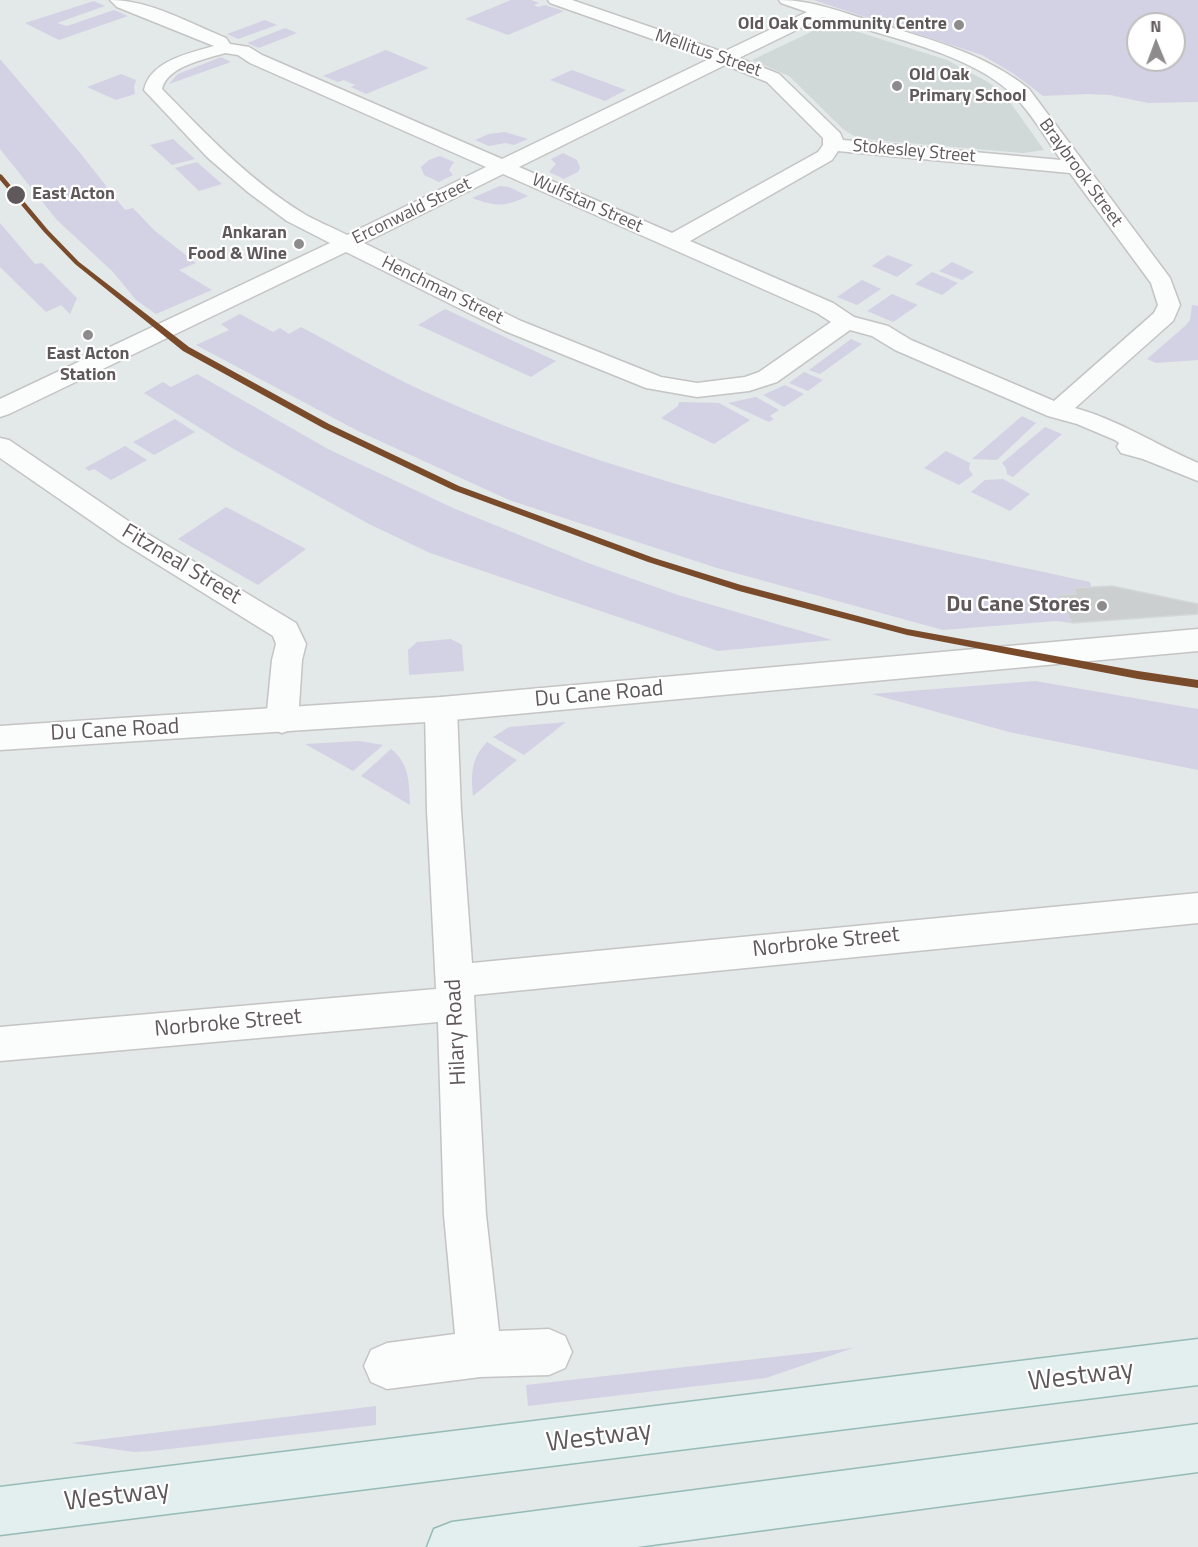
<!DOCTYPE html>
<style>
body{margin:0}
#map{position:relative;width:1198px;height:1547px;overflow:hidden;background:#e3e8e8;font-family:"Titillium Web",sans-serif}
canvas{display:block}
.north{position:absolute;left:1126px;top:12px;width:60px;height:60px;box-sizing:border-box;background:#fff;border:2px solid #bfbdbd;border-radius:50%;rotate:359deg;font-size:16px;font-weight:700;line-height:24px;text-align:center;color:#60595b}
.north::after{content:'';display:block;margin:auto;width:21px;height:27px;background:#8e8b8c;clip-path:polygon(50% 0,100% 100%,50% 72%,0 100%)}
</style>
<div id="map">
<canvas width="1198" height="1547"></canvas>
<div class="north">N</div>
</div>
<script>
const ctx = document.querySelector('canvas').getContext('2d');
ctx.lineJoin = 'round';
function fill(path, color) { ctx.fillStyle = color; ctx.fill(path, 'evenodd'); }
function stroke(path, color, width, dash) { ctx.strokeStyle = color; ctx.lineWidth = width; ctx.lineCap = dash ? 'butt' : 'round'; ctx.setLineDash(dash || []); ctx.stroke(path); }
function label(font, color, halo, rows, align = 'center') {
  ctx.font = font + ' "Titillium Web",sans-serif'; ctx.lineWidth = 4.5; ctx.setLineDash([]); ctx.textBaseline = 'middle'; ctx.strokeStyle = halo; ctx.fillStyle = color; for (const [text, x, y, turn = 0] of rows) {
    ctx.save(); ctx.translate(x, y); ctx.rotate((+turn || 0) * Math.PI / 180); ctx.textAlign = isNaN(turn) ? turn : align; if (halo) ctx.strokeText(text, 0, 0); ctx.fillText(text, 0, 0); ctx.restore();
  }
}
fill(new Path2D(`
 M 830,23 L 947,60 L 988,82 L 1005,95 L 1044,150 L 1023,153 L 873,140 L 856,137 L 844,130 L 789,76 L 752,60 Z`), '#d1d8d8');
fill(new Path2D(`
 M 511,0 L 531,0 L 539,3 L 534,5 L 538,7 L 545,5 L 564,11 L 508,35 L 465,19 Z
 M 813,0 L 1198,0 L 1198,102 L 1148,103 L 1110,95 L 1087,94 L 1043,96 L 1014,74 L 982,55 ZM 1138,24 L 1174,24 L 1174,60 L 1138,60 Z
 M 94,1 L 105,6 L 57,23 L 67,26 L 114,10 L 128,16 L 59,40 L 25,23 Z
 M 265,20 L 277,25 L 238,39 L 227,34 Z
 M 285,28 L 297,33 L 259,48 L 247,43 Z
 M 386,50 L 429,68 L 366,94 L 351,87 L 355,85 L 344,80 L 338,82 L 323,76 Z
 M 221,57 L 231,62 L 169,84 L 178,74 Z
 M 0,59 L 81,154 L 125,210 L 133,208 L 155,231 L 196,263 L 179,270 L 212,290 L 156,314 L 136,300 L 113,272 L 57,220 L 0,149 Z
 M 572,70 L 626,90 L 605,101 L 550,80 Z
 M 121,74 L 136,80 L 134,87 L 135,94 L 116,100 L 87,87 Z
 M 505,132 L 528,139 L 514,145 L 505,143 L 489,146 L 475,140 L 489,134 Z
 M 173,139 L 195,159 L 172,165 L 150,145 Z
 M 563,153 L 577,160 L 580,168 L 578,172 L 564,179 L 549,172 L 556,164 L 551,159 Z
 M 440,156 L 454,162 L 449,170 L 453,175 L 439,182 L 424,175 L 421,167 L 429,160 Z
 M 197,162 L 222,184 L 199,191 L 175,168 Z
 M 500,186 L 509,187 L 528,196 C 504,207 497,207 472,198 Z
 M 0,223 L 35,264 L 42,263 L 77,298 L 70,314 L 61,305 L 46,312 L 0,267 Z
 M 888,255 L 913,265 L 897,277 L 872,266 Z
 M 952,262 L 974,272 L 962,280 L 939,271 Z
 M 932,272 L 958,283 L 942,295 L 915,284 Z
 M 862,280 L 881,289 L 857,305 L 837,297 Z
 M 892,294 L 918,305 L 893,322 L 867,311 Z
 M 1192,305 L 1198,306 L 1198,360 L 1156,363 L 1147,359 L 1185,326 L 1190,320 Z
 M 445,309 L 556,361 L 531,377 L 418,325 Z
 M 240,314 L 273,332 L 280,328 L 289,334 L 301,327 C 341,348 380,371 421,390 C 633,488 863,533 1090,582 L 1091,587 L 1074,588 L 1076,594 L 1059,595 L 1072,623 L 1056,621 L 943,630 L 717,568 L 509,500 L 358,431 L 196,345 L 229,330 L 221,324 Z
 M 851,339 L 862,344 L 820,374 L 809,370 Z
 M 804,372 L 823,380 L 808,391 L 789,383 Z
 M 197,374 L 328,449 L 453,508 L 588,563 L 678,595 L 832,640 L 718,651 L 430,553 L 369,524 L 232,448 L 144,393 L 163,382 L 171,387 Z
 M 785,385 L 804,394 L 784,407 L 763,395 Z
 M 756,397 L 779,410 L 770,416 L 774,419 L 769,422 L 728,403 Z
 M 679,402 L 719,403 L 750,420 L 714,444 L 661,418 L 678,406 Z
 M 1022,416 L 1036,423 L 997,460 L 972,459 Z
 M 175,419 L 195,432 L 154,455 L 133,442 Z
 M 1045,427 L 1062,434 L 1013,477 L 1007,474 L 1006,468 L 1002,463 Z
 M 125,446 L 147,460 L 111,480 L 94,469 L 89,471 L 85,468 Z
 M 946,451 L 970,463 L 969,469 L 973,475 L 959,485 L 924,468 Z
 M 1003,479 L 1030,494 L 1010,511 L 971,492 L 985,480 Z
 M 226,507 L 306,549 L 258,585 L 178,539 Z
 M 451,639 L 462,645 L 464,671 L 409,675 L 408,650 L 417,642 Z
 M 1035,681 L 1198,709 L 1198,770 L 1009,732 L 872,694 Z
 M 566,722 L 524,755 L 493,737 L 509,727 Z
 M 359,741 L 383,745 L 353,771 L 305,744 Z
 M 487,742 L 517,760 L 473,796 C 471,773 471,759 487,742 Z
 M 391,749 C 410,764 409,783 410,805 L 361,776 Z
 M 853,1348 L 766,1378 L 528,1406 L 526,1385 Z
 M 376,1406 L 376,1425 L 152,1451 L 134,1452 L 71,1443 Z`), '#d3d2e4');
const building = new Path2D(`
 M 1112,586 L 1198,604 L 1198,614 L 1072,623 L 1058,595 L 1076,594 L 1074,588 Z`);
fill(building, '#cccfcf');
stroke(building, '#d2d7d7', 1.5);
const minor = new Path2D(`
 M 110,0 C 150,0 189,23 226,38 L 230,44 L 249,47 L 262,55 L 502,159 L 709,59 L 550,3 L 548,0 L 572,0 L 723,52 L 807,12 L 781,3 L 779,0 C 813,0 844,13 877,23 C 931,40 984,53 1029,89 L 1170,278 L 1180,305 L 1173,321 L 1075,408 C 1119,420 1156,445 1198,463 L 1198,481 L 1143,459 L 1121,453 L 1117,447 L 1119,443 L 1115,440 L 1077,424 L 1048,416 L 895,350 L 872,336 L 850,330 L 777,382 L 749,391 L 697,397 L 646,388 L 505,331 L 346,252 L 9,414 L 0,417 L 0,399 L 330,243 L 287,221 L 249,193 L 207,157 L 144,90 C 150,61 189,53 214,46 L 117,7 ZM 823,17 C 878,34 975,54 1015,97 C 1033,115 1046,139 1061,160 L 843,140 L 840,133 L 779,74 L 739,58 ZM 225,53 L 238,55 L 250,63 L 486,167 L 347,235 C 332,227 315,221 301,212 C 248,179 205,133 162,89 C 167,66 206,59 225,53 ZM 725,65 L 767,82 L 823,138 L 823,145 L 818,152 L 672,233 L 519,167 ZM 838,151 L 1070,173 L 1151,283 L 1158,305 L 1154,313 L 1054,401 L 911,340 L 888,326 L 854,317 L 833,303 L 690,241 L 832,160 ZM 503,174 L 817,313 L 831,322 L 759,372 L 745,377 L 697,383 L 661,377 L 521,321 L 364,243 Z
 M 0,438 L 9,440 L 143,531 L 296,623 L 306,644 L 302,660 L 298,721 L 293,729 L 282,733 L 271,729 L 266,721 L 272,660 L 276,644 L 273,636 L 123,543 L 0,458 Z
 M 441,697 L 452,701 L 457,709 L 461,811 L 472,963 L 1198,893 L 1198,923 L 474,995 L 486,1215 L 499,1331 L 549,1329 L 565,1336 L 572,1352 L 565,1368 L 549,1375 L 480,1377 L 387,1389 L 371,1382 L 364,1366 L 371,1350 L 387,1343 L 455,1334 L 444,1215 L 438,1022 L 0,1061 L 0,1027 L 436,989 L 427,811 L 425,709 L 430,701 Z`);
const tertiary = new Path2D(`
 M 1198,629 L 1198,651 L 441,721 L 0,750 L 0,726 L 441,697 Z`);
const trunk = new Path2D(`
 M 1198,1339 L 1198,1385 L 0,1535 L 0,1487 Z
 M 1198,1424 L 1198,1472 L 637,1547 L 427,1547 L 434,1529 L 452,1522 Z`);
stroke(minor, '#c4c4c4', 3);
stroke(tertiary, '#c4c4c4', 3);
stroke(trunk, '#95bbb6', 3);
fill(minor, '#fbfcfc');
fill(tertiary, '#fbfcfc');
fill(trunk, '#e3eeee');
fill(new Path2D(`
 M 0,174 L 2,175 L 48,230 L 79,262 L 189,347 L 329,424 L 459,486 L 654,558 L 741,585 L 907,629 L 1138,671 L 1198,680 L 1198,688 L 1138,679 L 907,635 L 739,591 L 648,562 L 453,490 L 323,428 L 183,351 L 75,264 L 44,232 L 0,180 Z`), '#7a4b2a');
for (const [x, y, r, color] of [
 [959,25,6,"#8e8b8c"],
 [897,86,6,"#8e8b8c"],
 [16,195,10,"#60595b"],
 [299,244,6,"#8e8b8c"],
 [88,335,6,"#8e8b8c"],
 [1102,606,6,"#8e8b8c"]
]) { const dot = new Path2D(); dot.arc(x, y, r, 0, 2 * Math.PI); ctx.fillStyle = color; ctx.fill(dot); stroke(dot, '#fff', 2); }
label('bold 18px', '#60595b', '#fff', [
 ["Old Oak Community Centre",947,25],
 ["Old Oak",909,76,"left"],
 ["Primary School",909,97,"left"],
 ["Ankaran",287,234],
 ["Food & Wine",287,255],
 ["East Acton",88,355,"center"],
 ["Station",88,376,"center"]
], 'right');
label('18px', '#60595b', '#fff', [
 ["Mellitus Street",708,54,19],
 ["Stokesley Street",914,152,5],
 ["Braybrook Street",1080,173,54],
 ["Wulfstan Street",587,204,24],
 ["Erconwald Street",412,212,-26],
 ["Henchman Street",442,291,26]
]);
label('bold 18px', '#60595b', '#fff', [
 ["East Acton",32,195]
], 'left');
label('22px', '#60595b', '#fff', [
 ["Fitzneal Street",181,565,31],
 ["Du Cane Road",599,695,-5],
 ["Du Cane Road",115,731,-3],
 ["Norbroke Street",826,943,-6],
 ["Norbroke Street",228,1024,-5],
 ["Hilary Road",457,1032,-93]
]);
label('bold 22px', '#60595b', '#fff', [
 ["Du Cane Stores",1090,606]
], 'right');
label('27px', '#60595b', '#fff', [
 ["Westway",1081,1377,-7],
 ["Westway",599,1438,-7],
 ["Westway",117,1497,-7]
]);
</script>
